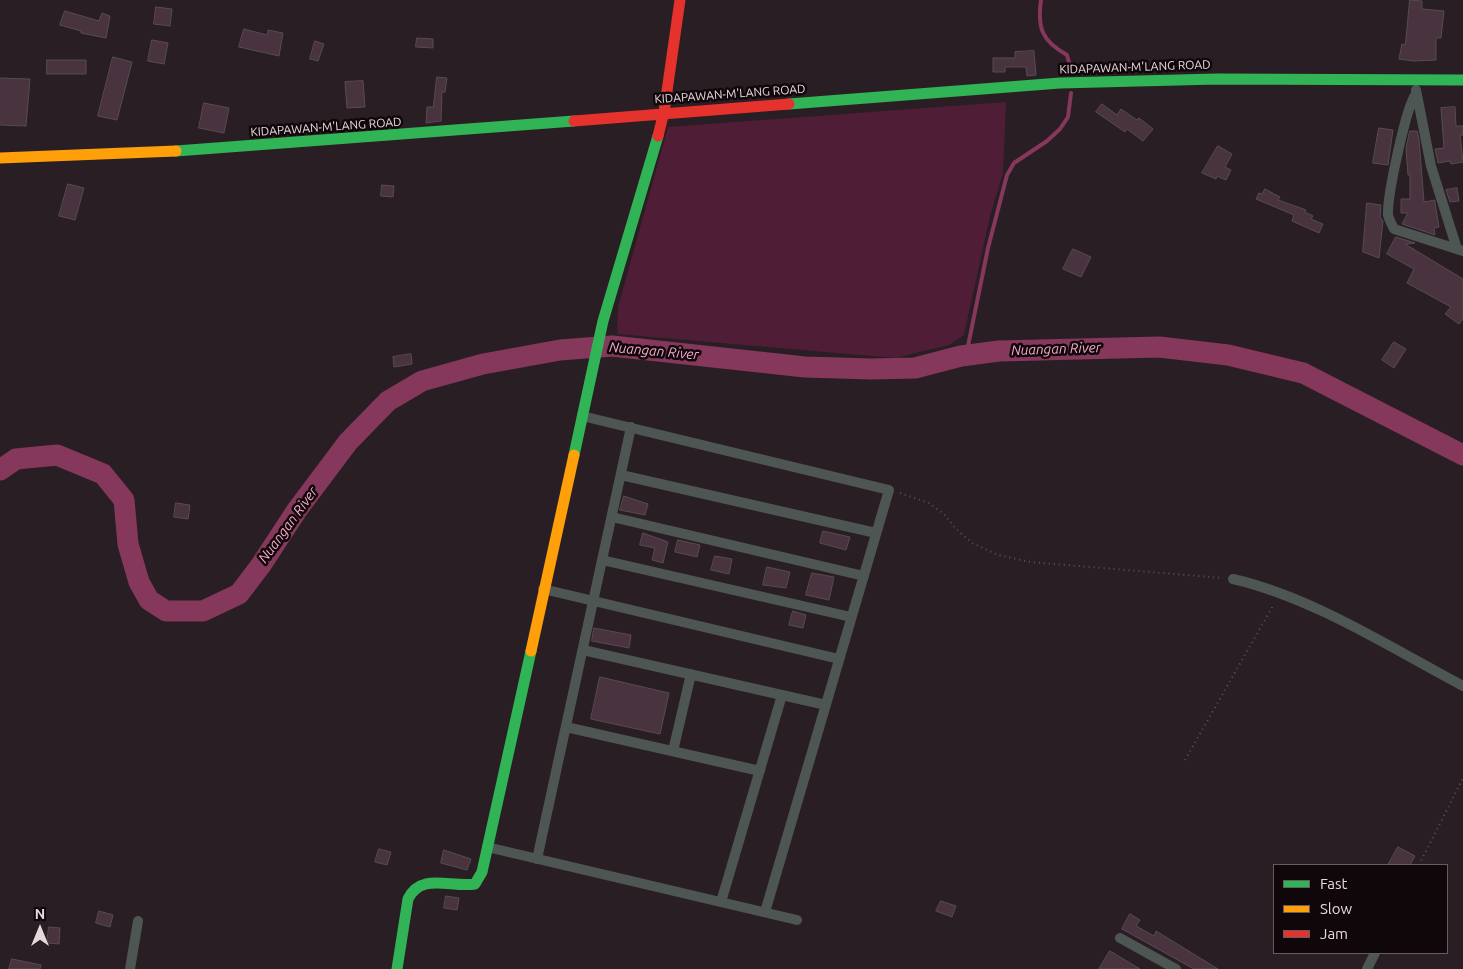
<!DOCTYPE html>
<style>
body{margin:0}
#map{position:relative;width:1463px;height:969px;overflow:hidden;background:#291e23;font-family:Ubuntu,sans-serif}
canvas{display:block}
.legend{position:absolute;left:1273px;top:864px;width:175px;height:90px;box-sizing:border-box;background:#10070b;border:1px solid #665b5f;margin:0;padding:6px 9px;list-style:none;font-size:15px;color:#e7d8de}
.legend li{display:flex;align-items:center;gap:10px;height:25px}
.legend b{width:25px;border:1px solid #665b5f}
.north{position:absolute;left:15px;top:904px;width:50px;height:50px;-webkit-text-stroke:4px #10070b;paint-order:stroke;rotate:0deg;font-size:14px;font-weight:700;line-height:20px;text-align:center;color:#e7d8de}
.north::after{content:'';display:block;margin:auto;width:18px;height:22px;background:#e7d8de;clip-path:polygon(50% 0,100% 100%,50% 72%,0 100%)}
</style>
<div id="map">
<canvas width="1463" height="969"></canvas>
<ul class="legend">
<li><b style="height:6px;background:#30b455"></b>Fast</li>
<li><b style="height:6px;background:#ff9f0a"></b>Slow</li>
<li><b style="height:6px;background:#e5322d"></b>Jam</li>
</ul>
<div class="north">N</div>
</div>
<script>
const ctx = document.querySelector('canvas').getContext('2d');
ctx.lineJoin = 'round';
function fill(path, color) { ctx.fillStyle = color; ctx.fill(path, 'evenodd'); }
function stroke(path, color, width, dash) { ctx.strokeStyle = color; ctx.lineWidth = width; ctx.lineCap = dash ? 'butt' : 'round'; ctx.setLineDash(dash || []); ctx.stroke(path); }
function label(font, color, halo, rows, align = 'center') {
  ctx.font = font + ' Ubuntu,sans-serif'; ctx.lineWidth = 5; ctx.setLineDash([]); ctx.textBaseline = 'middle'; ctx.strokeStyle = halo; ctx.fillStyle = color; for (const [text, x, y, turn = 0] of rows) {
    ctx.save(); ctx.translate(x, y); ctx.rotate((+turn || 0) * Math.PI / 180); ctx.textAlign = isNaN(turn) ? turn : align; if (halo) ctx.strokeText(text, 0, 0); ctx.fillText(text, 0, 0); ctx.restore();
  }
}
fill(new Path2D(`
 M 1006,102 L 1003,173 L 990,216 L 964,335 L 949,345 L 895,358 L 617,334 L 618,307 L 668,127 Z`), '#4f1d35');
stroke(new Path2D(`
 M 1041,0 C 1037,28 1042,41 1067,55 L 1071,70
 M 961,356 L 968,346 L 988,248 L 1007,175 L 1014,163 L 1047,141 L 1060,129 L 1068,117 L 1071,93`), '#86375c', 4);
stroke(new Path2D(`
 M 0,470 L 16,459 L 57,455 L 103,474 L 124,500 L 128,544 L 139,582 L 149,600 L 166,611 L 203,611 L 239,594 L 261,565 L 297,510 L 348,442 L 388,401 L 422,381 L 483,364 L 560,350 L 612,346 L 805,367 L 871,369 L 915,368 L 961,356 L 999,351 L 1159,347 L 1228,355 L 1303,373 L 1463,455`), '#86375c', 21);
const building = new Path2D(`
 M 1410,0 L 1422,1 L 1422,9 L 1444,11 L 1441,38 L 1436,38 L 1436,60 L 1413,61 L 1399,59 L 1402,44 L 1405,45 Z
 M 156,7 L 172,9 L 170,26 L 154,24 Z
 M 65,11 L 99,21 L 102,13 L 110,16 L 106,38 L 81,33 L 81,31 L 60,25 Z
 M 244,29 L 267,35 L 268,30 L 283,33 L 279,56 L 239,47 Z
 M 417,38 L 433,39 L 433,48 L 416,47 Z
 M 152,40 L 168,43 L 164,64 L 148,61 Z
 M 315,41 L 324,44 L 318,61 L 310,59 Z
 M 1034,51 L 1036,75 L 1027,76 L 1026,67 L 1005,67 L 1005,72 L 993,72 L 993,58 L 1015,58 L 1015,52 Z
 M 113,57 L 132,62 L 117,120 L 98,116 Z
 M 47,60 L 86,60 L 86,74 L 47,74 Z
 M 437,77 L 447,78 L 445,92 L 442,92 L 441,121 L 426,123 L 427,107 L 433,107 Z
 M 0,78 L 30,79 L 26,126 L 0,125 Z
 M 363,81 L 365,107 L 347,108 L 345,82 Z
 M 204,103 L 229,108 L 224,133 L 199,128 Z
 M 1102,104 L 1117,115 L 1121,109 L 1137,120 L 1139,118 L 1153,129 L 1143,141 L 1127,129 L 1125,132 L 1096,112 Z
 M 1455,107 L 1456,126 L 1463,126 L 1463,135 L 1460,135 L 1463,162 L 1451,164 L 1450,161 L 1438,163 L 1435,149 L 1444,148 L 1441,108 Z
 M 1379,128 L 1393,130 L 1388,165 L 1373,163 Z
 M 1410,131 L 1417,131 L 1419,139 L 1424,202 L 1435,200 L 1435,203 L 1439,227 L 1434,228 L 1435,235 L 1402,224 L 1408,213 L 1401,213 L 1401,199 L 1410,199 L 1410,175 L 1408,175 L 1406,149 Z
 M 1218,146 L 1232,154 L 1225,167 L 1231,170 L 1226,180 L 1217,176 L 1216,179 L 1202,173 Z
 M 68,184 L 84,188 L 75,220 L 59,216 Z
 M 382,185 L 394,186 L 393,197 L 381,196 Z
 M 1457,188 L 1459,201 L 1450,202 L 1446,190 Z
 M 1265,189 L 1280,197 L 1278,200 L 1306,210 L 1305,212 L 1313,216 L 1311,219 L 1323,224 L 1319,233 L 1292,221 L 1294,215 L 1256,199 L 1259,193 L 1262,194 Z
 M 1367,203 L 1381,205 L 1380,217 L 1383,221 L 1379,258 L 1363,252 Z
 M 1396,237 L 1415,243 L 1405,244 L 1463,279 L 1463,319 L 1459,324 L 1445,314 L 1451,307 L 1407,283 L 1414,269 L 1387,254 Z
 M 1073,249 L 1091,257 L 1081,277 L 1063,269 Z
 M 1394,342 L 1406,349 L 1394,368 L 1382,360 Z
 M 411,354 L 412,364 L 394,367 L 393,357 Z
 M 624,496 L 648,504 L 645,515 L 620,510 Z
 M 176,503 L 190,505 L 188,519 L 174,517 Z
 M 823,531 L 850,537 L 846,550 L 820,543 Z
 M 643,533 L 668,542 L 663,563 L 652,560 L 655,548 L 640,545 Z
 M 678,540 L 700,545 L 697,557 L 675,552 Z
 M 715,556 L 732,559 L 729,574 L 711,570 Z
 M 767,567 L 790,572 L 786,588 L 763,585 Z
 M 812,573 L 834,577 L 829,600 L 806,595 Z
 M 793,611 L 806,615 L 803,628 L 789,625 Z
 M 594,628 L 631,635 L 629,648 L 592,641 Z
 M 600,677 L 669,693 L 660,734 L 591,719 Z
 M 1398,847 L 1415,856 L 1410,865 L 1388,865 Z
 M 379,849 L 391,852 L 387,865 L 375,862 Z
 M 444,850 L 471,859 L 467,870 L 441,863 Z
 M 446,896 L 459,898 L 457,910 L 444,908 Z
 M 941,901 L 956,906 L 952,917 L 936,911 Z
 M 99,911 L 113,915 L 110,927 L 96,923 Z
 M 1130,914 L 1140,920 L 1136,926 L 1154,936 L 1156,931 L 1218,969 L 1194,969 L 1122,929 Z
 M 49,927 L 60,928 L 59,944 L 47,943 Z
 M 1110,951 L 1140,969 L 1099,969 Z
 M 12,959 L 41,965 L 40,969 L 9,969 Z`);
fill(building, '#49333f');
stroke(building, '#574c51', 1);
stroke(new Path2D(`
 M 900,493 L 929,503 L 944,514 L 955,528 L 972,543 L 998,555 L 1030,562 L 1223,578
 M 1185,760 L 1274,604
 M 1419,865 L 1463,778`), '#545856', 2, [1, 4]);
stroke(new Path2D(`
 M 1416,90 L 1431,166 L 1457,249
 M 1416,94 C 1406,106 1387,197 1388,215 C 1389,220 1392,224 1394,229 L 1463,251
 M 582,416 L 889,490 L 765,912
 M 621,475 L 876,533
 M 612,517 L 864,576
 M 602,560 L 851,617
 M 1233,579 C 1312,597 1391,648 1463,686
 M 543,589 L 839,659
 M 583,650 L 826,705
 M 566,727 L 760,771
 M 673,751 L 691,674
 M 487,847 L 797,920
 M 537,859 L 631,427
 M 721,902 L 782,695
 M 1120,938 L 1176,969
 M 130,969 L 138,921
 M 1367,969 L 1375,953`), '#4e5653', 10);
stroke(new Path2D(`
 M 789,104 L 1060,83 L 1217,79 L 1463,80
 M 176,151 L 574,121
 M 574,455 L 603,321 L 658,136
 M 397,969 L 408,899 C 421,872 451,888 475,884 L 482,872 L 531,651`), '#30b455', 11);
stroke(new Path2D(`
 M 0,158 L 176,151
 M 531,651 L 574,455`), '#ff9f0a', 11);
stroke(new Path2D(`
 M 574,121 L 789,104
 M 658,136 L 664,112 L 680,0`), '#e5322d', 11);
label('12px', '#e7d8de', '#10070b', [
 ["KIDAPAWAN-M'LANG ROAD",1135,67,-2],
 ["KIDAPAWAN-M'LANG ROAD",730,94,-4],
 ["KIDAPAWAN-M'LANG ROAD",326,127,-4]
]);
label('italic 14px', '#f4abc9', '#10070b', [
 ["Nuangan River",1056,349,-2],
 ["Nuangan River",654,351,5],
 ["Nuangan River",288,525,-54]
]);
</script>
